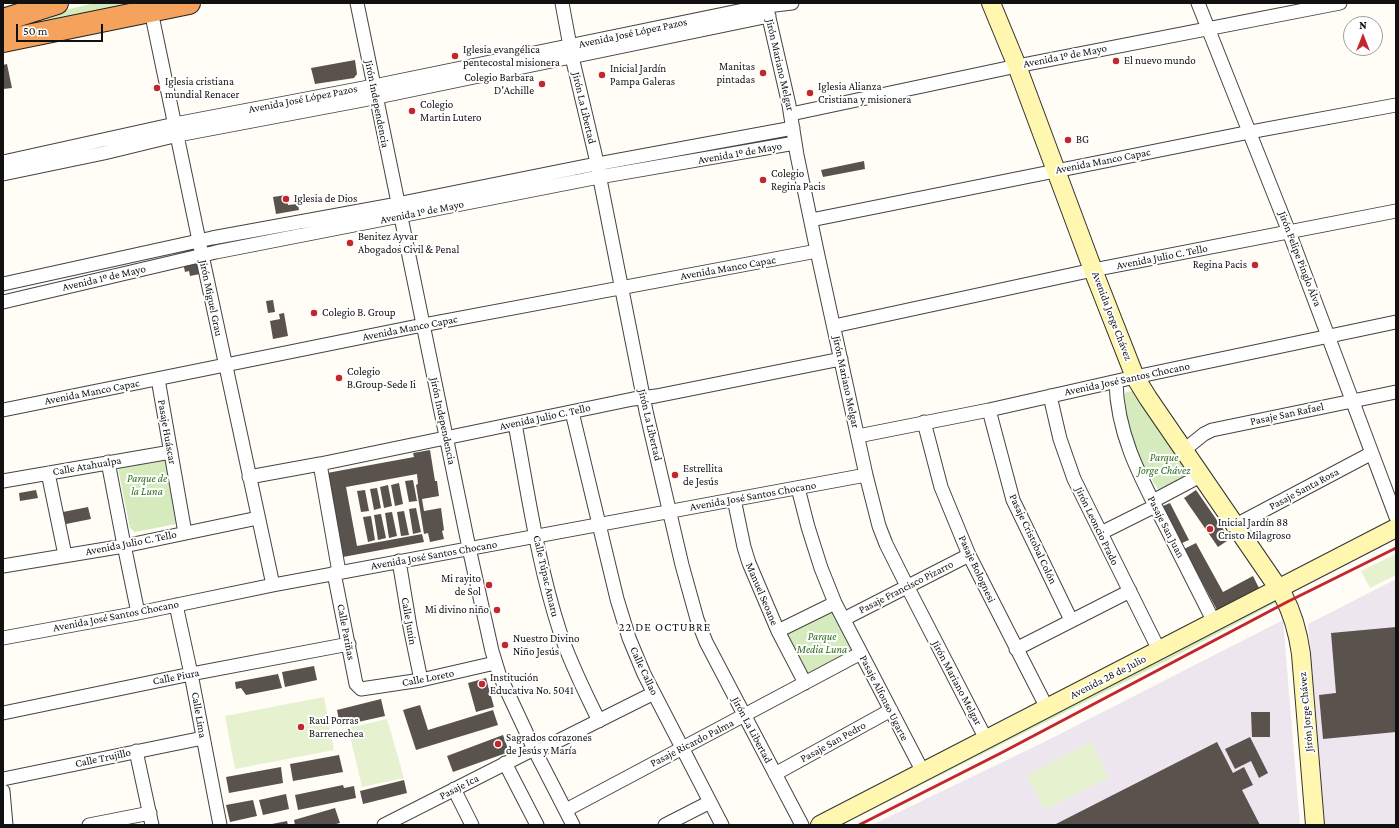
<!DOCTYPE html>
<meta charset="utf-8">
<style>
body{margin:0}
#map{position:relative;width:1399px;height:828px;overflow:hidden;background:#fffdf5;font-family:"Crimson Pro",serif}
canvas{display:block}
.frame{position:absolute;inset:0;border:4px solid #111;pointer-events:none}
.north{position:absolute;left:1343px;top:16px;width:40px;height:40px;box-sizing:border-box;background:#fff;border:1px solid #a0a0a0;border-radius:50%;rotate:0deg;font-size:11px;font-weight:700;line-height:16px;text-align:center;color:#111}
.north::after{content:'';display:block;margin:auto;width:14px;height:18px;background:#c4262e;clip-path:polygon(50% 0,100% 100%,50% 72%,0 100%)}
.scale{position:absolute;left:16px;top:24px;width:87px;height:18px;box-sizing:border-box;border:2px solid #111;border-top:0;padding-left:5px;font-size:12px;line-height:14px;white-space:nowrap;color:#111;-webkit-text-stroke:3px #fff;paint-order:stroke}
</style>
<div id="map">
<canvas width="1399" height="828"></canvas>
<div class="frame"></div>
<div class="north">N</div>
<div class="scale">50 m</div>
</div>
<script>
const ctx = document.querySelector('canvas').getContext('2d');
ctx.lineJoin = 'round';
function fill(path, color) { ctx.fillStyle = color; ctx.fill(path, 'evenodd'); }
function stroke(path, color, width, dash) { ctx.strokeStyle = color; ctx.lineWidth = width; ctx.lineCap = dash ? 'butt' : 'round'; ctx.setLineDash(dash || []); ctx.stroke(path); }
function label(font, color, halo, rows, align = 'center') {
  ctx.font = font + ' "Crimson Pro",serif'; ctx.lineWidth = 4; ctx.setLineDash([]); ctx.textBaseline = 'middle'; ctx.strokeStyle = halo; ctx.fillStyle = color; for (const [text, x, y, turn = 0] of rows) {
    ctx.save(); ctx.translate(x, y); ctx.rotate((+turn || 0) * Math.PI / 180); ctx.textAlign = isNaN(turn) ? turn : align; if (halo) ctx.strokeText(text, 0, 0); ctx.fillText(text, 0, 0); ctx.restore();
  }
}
fill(new Path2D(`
 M 1396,579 L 1396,825 L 1324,825 L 1308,624 Z
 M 1283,620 L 1300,825 L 872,825 L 1046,741 Z`), '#eee6ef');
fill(new Path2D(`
 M 95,3 L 148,3 L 16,30 L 18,21 Z
 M 1132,391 L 1143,402 L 1193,472 L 1159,491 C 1152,479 1143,467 1138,455 C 1130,437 1126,416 1123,397 L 1126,392 Z
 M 168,458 L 179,519 L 176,524 L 135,532 L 130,528 L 118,468 L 122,463 Z
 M 1277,597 L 1279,601 L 1168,660 L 842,825 L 828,825 Z
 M 833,611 L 856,654 L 807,678 L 786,634 Z`), '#d5ebbd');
fill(new Path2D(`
 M 1396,554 L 1396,575 L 1370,588 L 1361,571 Z
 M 324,697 L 334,750 L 235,769 L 225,716 Z
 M 387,719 L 404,778 L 362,787 L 348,728 Z
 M 1091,742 L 1109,778 L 1045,810 L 1027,775 Z`), '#e6f2cf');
fill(new Path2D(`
 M 355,60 L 357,74 L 354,78 L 315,84 L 311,68 Z
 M 7,64 L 12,88 L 3,89 L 3,65 Z
 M 864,161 L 865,169 L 823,177 L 821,170 Z
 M 286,195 L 288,205 L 298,204 L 299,210 L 276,214 L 273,197 Z
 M 198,262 L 200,274 L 190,276 L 189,271 L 185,272 L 184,267 L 182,267 L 181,264 Z
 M 273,300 L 275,312 L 268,313 L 266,301 Z
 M 284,313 L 288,336 L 273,339 L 270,321 L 280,319 L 279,314 Z
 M 430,450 L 435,481 L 437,481 L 439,496 L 422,499 L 424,511 L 441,508 L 444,530 L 442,531 L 444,539 L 430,542 L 428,533 L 424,534 L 416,485 L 418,484 L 417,474 L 346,487 L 357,546 L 422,534 L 424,542 L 343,557 L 327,473 L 414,457 L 413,453 Z
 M 413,480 L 417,501 L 409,502 L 405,481 Z
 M 399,483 L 403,504 L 395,506 L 391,485 Z
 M 388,485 L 392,506 L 384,508 L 380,487 Z
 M 377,488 L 381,508 L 374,510 L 370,489 Z
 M 36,490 L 38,498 L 20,501 L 19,493 Z
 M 365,490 L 369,511 L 361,512 L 357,491 Z
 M 1196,490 L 1230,539 L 1218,547 L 1184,498 Z
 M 1170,503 L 1189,540 L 1182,543 L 1163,506 Z
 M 88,507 L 91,519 L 66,524 L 63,512 Z
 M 416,508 L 421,532 L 413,534 L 409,509 Z
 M 404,511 L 409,535 L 401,536 L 397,512 Z
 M 392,512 L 397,536 L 389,538 L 385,513 Z
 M 381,514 L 386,538 L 378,540 L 374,515 Z
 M 371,516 L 375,540 L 368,542 L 363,517 Z
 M 1196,543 L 1223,592 L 1253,576 L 1259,588 L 1217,610 L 1184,549 Z
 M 1396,627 L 1396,732 L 1323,739 L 1319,695 L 1336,693 L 1331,633 Z
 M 314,666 L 317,680 L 285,687 L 282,672 Z
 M 278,674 L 282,688 L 246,695 L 241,688 L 236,689 L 235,682 Z
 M 486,678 L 494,707 L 476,712 L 468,683 Z
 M 381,699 L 385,716 L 340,726 L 337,710 Z
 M 420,705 L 428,730 L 493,710 L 498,725 L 416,750 L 403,710 Z
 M 1251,712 L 1270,712 L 1270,737 L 1252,737 Z
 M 503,735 L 509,752 L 453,772 L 447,756 Z
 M 1250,737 L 1268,773 L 1259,778 L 1251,761 L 1235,769 L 1225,749 Z
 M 1217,742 L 1233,773 L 1244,767 L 1253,785 L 1242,790 L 1260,825 L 1054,825 Z
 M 339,755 L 343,772 L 293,781 L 290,764 Z
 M 281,767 L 283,783 L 229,793 L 226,777 Z
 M 404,780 L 407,793 L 363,804 L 360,791 Z
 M 343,785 L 344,788 L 354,786 L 356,798 L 298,810 L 295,795 Z
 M 286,794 L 289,809 L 263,815 L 259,800 Z
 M 253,800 L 257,816 L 230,822 L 226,805 Z
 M 335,808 L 340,823 L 332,825 L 295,825 L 294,820 Z
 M 287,821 L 288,825 L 272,825 L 272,824 Z`), '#5a524d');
const street = new Path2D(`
 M 357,3 L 469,548 L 492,651 L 499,674 L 534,749 L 573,825
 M 562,3 L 572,57 L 595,154 L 646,411 L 682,565 L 697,619 L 706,642 L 802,825
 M 1198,3 L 1289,232 L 1396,517
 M 767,9 L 789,105 L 797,155 L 817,251 L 866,475 L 879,526 L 886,544 L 907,586 L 986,739
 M 151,11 L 202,255 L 273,585
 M 791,114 L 1017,66 L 1340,3
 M 3,162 L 175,124 L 374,86 L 758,7 L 792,3
 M 3,174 L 104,153 L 178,135 L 363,100 L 769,16
 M 811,220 L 1250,132 L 1396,105
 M 3,284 L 212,238 L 398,204 L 586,166 L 793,128
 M 3,302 L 216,252 L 599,177 L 795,143
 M 834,326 L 1093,270 L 1396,211
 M 158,379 L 185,533
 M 1116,382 C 1117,436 1142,480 1166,527 C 1182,559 1198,590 1214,622
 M 1050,396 L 1060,439 L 1074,479 L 1159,650
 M 3,410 L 423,325 L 817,251
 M 989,410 L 1013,500 L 1071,620
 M 572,412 L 617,599 L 629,638 L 644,674 L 722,825
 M 924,422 L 941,487 L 969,555 L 1047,708
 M 515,424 C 528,493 538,565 560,632 C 570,663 585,692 599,721
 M 858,436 L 989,410 L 1135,377 L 1396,322
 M 1184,450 L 1204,434 L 1212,430 L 1396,392
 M 108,462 L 123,540 L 138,613
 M 320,464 L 339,572
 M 48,473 L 65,555
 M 249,477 L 320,464 L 633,399 L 656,396 L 841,359
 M 3,481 L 171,452
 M 798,488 L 808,527 L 821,568 L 835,603 L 923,772
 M 734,499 L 744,547 L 749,563 L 778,631 L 805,683
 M 1153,501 L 1202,475
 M 1236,525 L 1372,453
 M 1101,533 L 1155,506
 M 399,561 L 410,627 L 421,680
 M 3,566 L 124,546 L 258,518
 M 334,573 L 356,684 L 361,689 L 421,680 L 495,663
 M 176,605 L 191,674 L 220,825
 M 844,619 L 969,555
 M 778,631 L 835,603
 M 3,638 L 138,613 L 273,585 L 866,475
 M 1016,649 L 1130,591
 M 3,713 L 191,674 L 349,644
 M 136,751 L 152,825
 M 536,752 L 654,693
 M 505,763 L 537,825
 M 775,774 L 891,710
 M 3,779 L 203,738
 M 454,789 L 472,825
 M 3,791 L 6,825
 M 566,810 L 861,653
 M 89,825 L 150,813
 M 384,825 L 534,749
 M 665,825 L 710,802`);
const secondary = new Path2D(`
 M 991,3 L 1017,66 L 1093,270 L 1135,377 L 1148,398 L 1283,595 C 1293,614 1298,632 1301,654 L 1315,825
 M 820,825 L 1396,528`);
const highway = new Path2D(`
 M 3,20 L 57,3
 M 3,41 L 189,3`);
stroke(street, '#444', 15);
stroke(secondary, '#333', 20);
stroke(highway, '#222', 24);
stroke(street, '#fff', 13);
stroke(secondary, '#fff6b0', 18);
stroke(highway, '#f5a25d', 22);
stroke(new Path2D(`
 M 859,825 L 1001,753 L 1287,602 L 1396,548`), '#c4262e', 3);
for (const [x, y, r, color] of [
 [455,56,4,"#c4262e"],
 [1116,61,4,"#c4262e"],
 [763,73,4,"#c4262e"],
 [602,75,4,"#c4262e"],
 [542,84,4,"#c4262e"],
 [157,88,4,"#c4262e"],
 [810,93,4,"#c4262e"],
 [412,111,4,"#c4262e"],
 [1068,140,4,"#c4262e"],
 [763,180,4,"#c4262e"],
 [286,199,4,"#c4262e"],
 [350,243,4,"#c4262e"],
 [1255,265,4,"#c4262e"],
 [314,313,4,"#c4262e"],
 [339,378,4,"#c4262e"],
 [675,475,4,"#c4262e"],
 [1210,529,4,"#c4262e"],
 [489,585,4,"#c4262e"],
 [497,610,4,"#c4262e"],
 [505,645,4,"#c4262e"],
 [482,684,4,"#c4262e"],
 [301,727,4,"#c4262e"],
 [498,744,4,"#c4262e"]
]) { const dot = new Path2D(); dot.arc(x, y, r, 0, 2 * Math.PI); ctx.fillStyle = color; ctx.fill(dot); stroke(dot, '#fff', 1.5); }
label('11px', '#111', '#fff', [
 ["Avenida José López Pazos",633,33,-12],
 ["Avenida 1º de Mayo",1065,56,-11],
 ["Jirón Mariano Melgar",780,65,77],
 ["Avenida José López Pazos",303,99,-11],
 ["Jirón Independencia",377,104,79],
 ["Jirón La Libertad",584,108,77],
 ["Avenida 1º de Mayo",740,153,-10],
 ["Avenida Manco Capac",1103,161,-11],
 ["Avenida 1º de Mayo",422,212,-11],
 ["Avenida Julio C. Tello",1162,257,-11],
 ["Jirón Felipe Pinglo Álva",1300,259,69],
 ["Avenida Manco Capac",728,268,-10],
 ["Avenida 1º de Mayo",104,278,-13],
 ["Jirón Miguel Grau",211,298,78],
 ["Avenida Jorge Chávez",1112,316,69],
 ["Avenida Manco Capac",410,328,-11],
 ["Avenida José Santos Chocano",1127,379,-12],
 ["Jirón Mariano Melgar",846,382,78],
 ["Avenida Manco Capac",92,392,-11],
 ["Pasaje San Rafael",1287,414,-12],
 ["Avenida Julio C. Tello",545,417,-12],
 ["Jirón Independencia",443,421,78],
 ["Jirón La Libertad",650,425,77],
 ["Pasaje Huáscar",167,432,80],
 ["Calle Atahualpa",87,466,-10],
 ["Pasaje Santa Rosa",1304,489,-28],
 ["Avenida José Santos Chocano",753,496,-10],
 ["Jirón Leoncio Prado",1097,526,64],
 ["Pasaje San Juan",1166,527,63],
 ["Pasaje Cristobal Colón",1033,539,65],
 ["Avenida Julio C. Tello",131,543,-11],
 ["Avenida José Santos Chocano",434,555,-10],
 ["Pasaje Bolognesi",977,569,65],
 ["Calle Túpac Amaru",546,576,77],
 ["Pasaje Francisco Pizarro",906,587,-27],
 ["Manuel Seoane",762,594,67],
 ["Avenida José Santos Chocano",116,616,-11],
 ["Calle Junín",409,621,80],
 ["Calle Pariñas",346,632,79],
 ["Calle Callao",644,671,65],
 ["Calle Piura",176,677,-11],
 ["Avenida 28 de Julio",1108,677,-27],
 ["Calle Loreto",428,678,-11],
 ["Jirón Mariano Melgar",957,683,62],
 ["Pasaje Alfonso Ugarte",884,698,63],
 ["Jirón Jorge Chávez",1306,712,-95],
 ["Calle Lima",199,715,80],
 ["Jirón La Libertad",752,730,62],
 ["Pasaje San Pedro",833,742,-29],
 ["Pasaje Ricardo Palma",692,743,-27],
 ["Calle Trujillo",103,758,-12],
 ["Pasaje Ica",459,787,-27]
]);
label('11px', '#111', '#fff', [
 ["Iglesia evangélica",463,50],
 ["pentecostal misionera",463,63],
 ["El nuevo mundo",1124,61],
 ["Manitas",755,67,"right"],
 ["pintadas",755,80,"right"],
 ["Inicial Jardín",610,69],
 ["Pampa Galeras",610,82],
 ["Colegio Barbara",534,78,"right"],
 ["D'Achille",534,91,"right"],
 ["Iglesia cristiana",165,82],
 ["mundial Renacer",165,95],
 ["Iglesia Alianza",818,87],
 ["Cristiana y misionera",818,100],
 ["Colegio",420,105],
 ["Martin Lutero",420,118],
 ["BG",1076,140],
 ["Colegio",771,174],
 ["Regina Pacis",771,187],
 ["Iglesia de Dios",294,199],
 ["Benitez Ayvar",358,237],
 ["Abogados Civil & Penal",358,250],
 ["Regina Pacis",1247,265,"right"],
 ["Colegio B. Group",322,313],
 ["Colegio",347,372],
 ["B.Group-Sede Ii",347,385],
 ["Estrellita",683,469],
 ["de Jesús",683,482],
 ["Inicial Jardín 88",1218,523],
 ["Cristo Milagroso",1218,536],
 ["Mi rayito",481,579,"right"],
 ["de Sol",481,592,"right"],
 ["Mi divino niño",489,610,"right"],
 ["Nuestro Divino",513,639],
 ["Niño Jesús",513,652],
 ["Institución",490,678],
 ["Educativa No. 5041",490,691],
 ["Raul Porras",309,721],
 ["Barrenechea",309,734],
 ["Sagrados corazones",506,738],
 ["de Jesús y María",506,751]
], 'left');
label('italic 11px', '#2f6b1f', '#fff', [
 ["Parque",1164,458],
 ["Jorge Chávez",1164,471],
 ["Parque de",147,479],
 ["la Luna",147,492],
 ["Parque",822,637],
 ["Media Luna",822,650]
]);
ctx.letterSpacing = '1px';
label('12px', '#111', '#fff', [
 ["22 DE OCTUBRE",665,627]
]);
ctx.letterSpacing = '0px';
</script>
